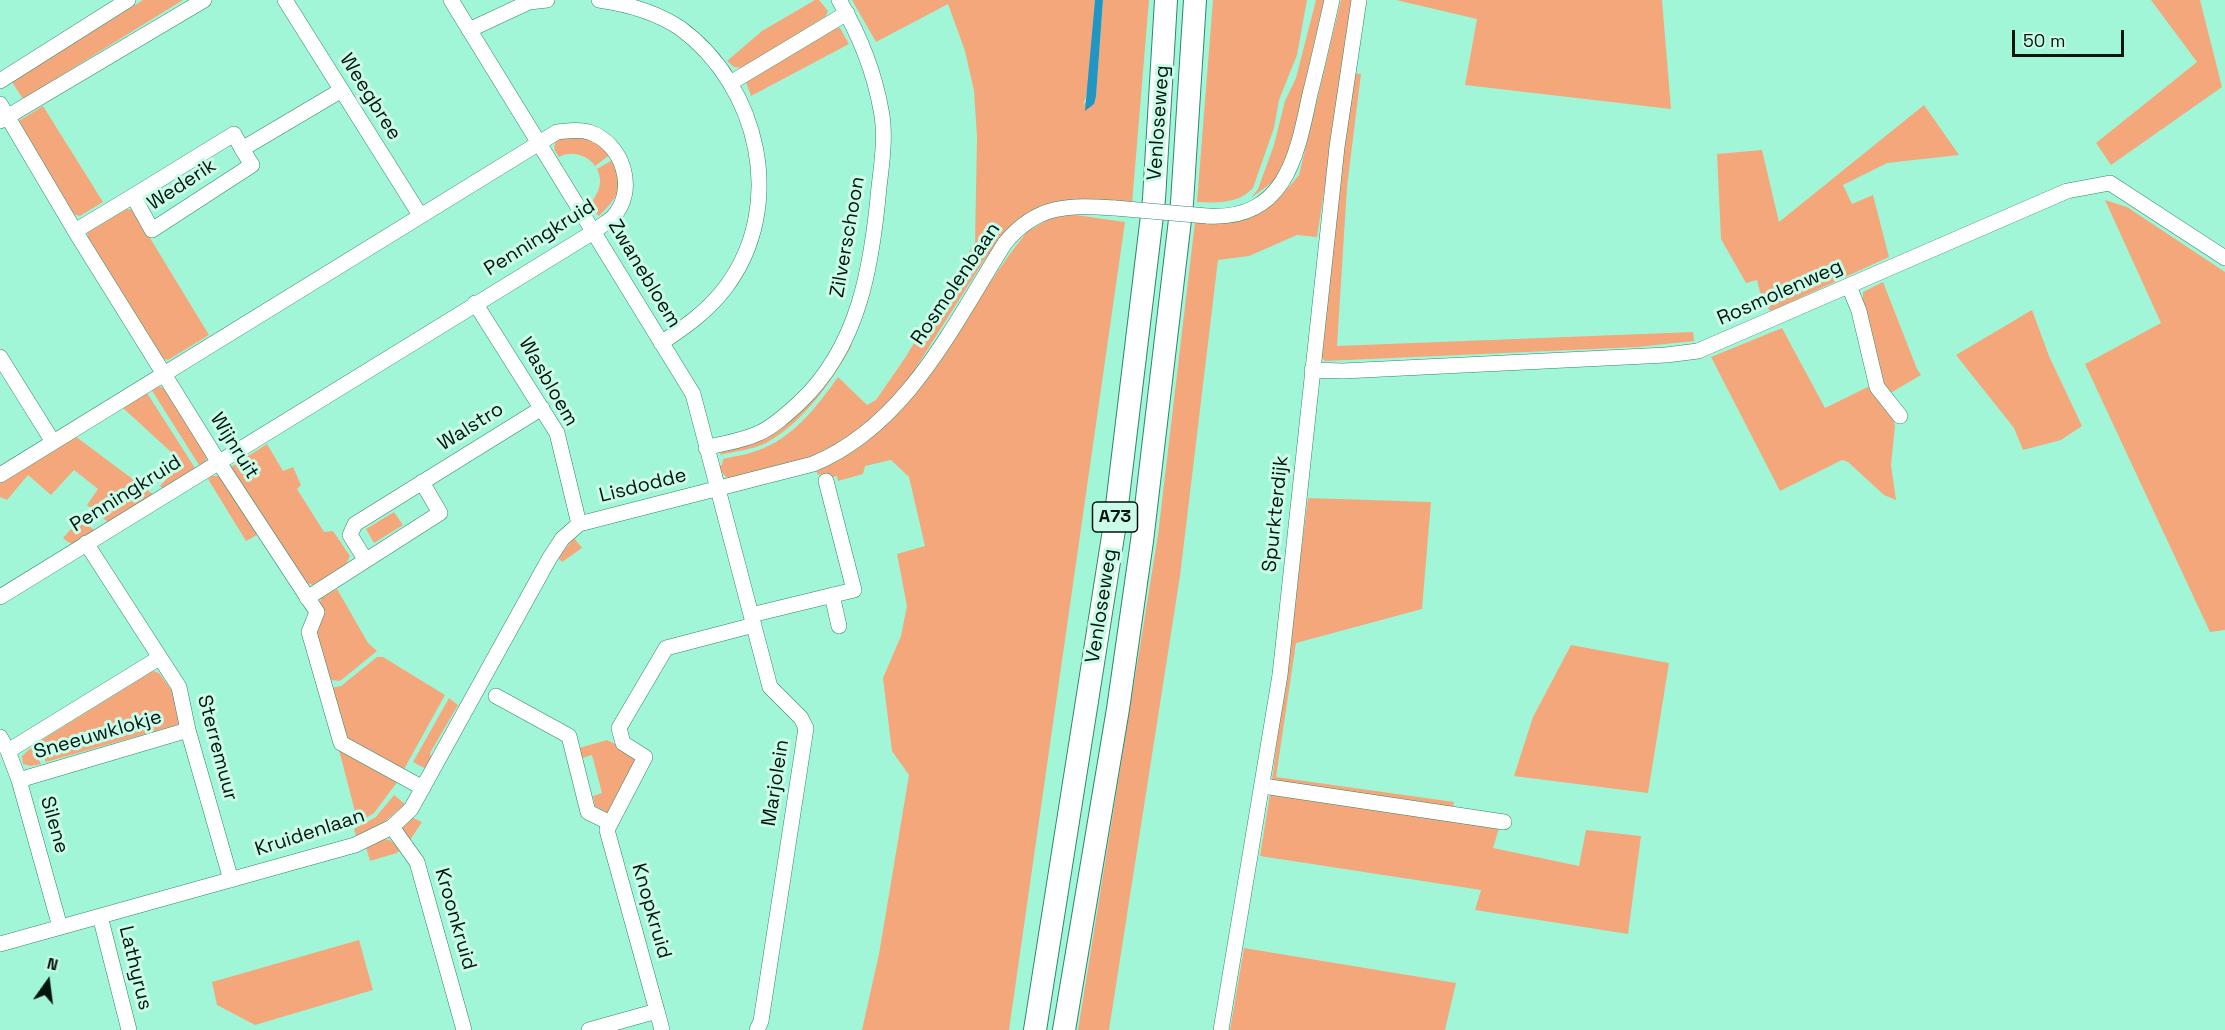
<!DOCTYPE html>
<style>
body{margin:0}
#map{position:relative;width:2225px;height:1030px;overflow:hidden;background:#a2f6d8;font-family:"Space Grotesk",sans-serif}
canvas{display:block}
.north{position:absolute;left:18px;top:952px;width:60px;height:60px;-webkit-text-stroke:4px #cbfce9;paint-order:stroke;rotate:14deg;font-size:16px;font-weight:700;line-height:24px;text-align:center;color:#00150d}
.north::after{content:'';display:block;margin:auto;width:21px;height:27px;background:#00150d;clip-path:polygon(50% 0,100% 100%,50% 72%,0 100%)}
.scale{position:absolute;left:2012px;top:30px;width:112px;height:27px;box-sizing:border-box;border:3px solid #00150d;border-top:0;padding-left:8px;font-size:18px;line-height:21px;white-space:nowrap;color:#00150d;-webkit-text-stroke:4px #cbfce9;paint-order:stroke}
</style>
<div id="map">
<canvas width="2225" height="1030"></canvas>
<div class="north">N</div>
<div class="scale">50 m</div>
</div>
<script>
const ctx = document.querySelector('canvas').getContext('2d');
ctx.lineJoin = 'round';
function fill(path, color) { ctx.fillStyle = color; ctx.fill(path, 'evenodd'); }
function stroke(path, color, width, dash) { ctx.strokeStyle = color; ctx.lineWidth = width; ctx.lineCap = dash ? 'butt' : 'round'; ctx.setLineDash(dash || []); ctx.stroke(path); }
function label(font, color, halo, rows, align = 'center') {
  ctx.font = font + ' "Space Grotesk",sans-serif'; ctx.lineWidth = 6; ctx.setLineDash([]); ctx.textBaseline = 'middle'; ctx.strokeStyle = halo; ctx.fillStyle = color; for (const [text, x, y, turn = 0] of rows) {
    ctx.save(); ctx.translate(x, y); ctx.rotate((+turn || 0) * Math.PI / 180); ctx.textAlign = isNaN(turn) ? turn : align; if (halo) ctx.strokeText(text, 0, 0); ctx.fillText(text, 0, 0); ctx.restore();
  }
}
fill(new Path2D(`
 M 143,0 L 183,0 L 23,99 L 12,82 Z
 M 815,0 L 819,0 L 828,11 L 826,16 L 743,68 L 734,67 L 727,61 L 762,31 Z
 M 852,0 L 1095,0 C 1093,20 1093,91 1083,104 L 1096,96 L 1103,0 L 1149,0 L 1132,204 L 1065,200 L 1047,205 L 1005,233 L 985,259 L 903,388 L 879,414 L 831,449 L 805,459 L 727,478 L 716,466 L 722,465 L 723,459 C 736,456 751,454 764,448 C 795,435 819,404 838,377 L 867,405 L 876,400 L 905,358 L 975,242 L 977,137 L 974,91 L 965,51 L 948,4 L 876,42 Z
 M 1213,0 L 1307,0 L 1297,55 L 1279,100 L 1274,128 L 1253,188 C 1238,204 1217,203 1197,202 Z
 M 1316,0 L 1324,0 L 1287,161 L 1274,181 L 1251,198 L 1258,189 L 1274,145 L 1285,101 L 1296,78 Z
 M 1341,0 L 1354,0 L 1317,237 L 1297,235 L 1249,256 L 1218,260 L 1180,576 L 1109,1030 L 1078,1030 L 1158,535 L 1195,222 C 1243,226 1269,213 1299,175 Z
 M 1396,0 L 1662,0 L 1671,109 L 1465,85 L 1477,19 Z
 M 2151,0 L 2200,0 L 2222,87 L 2111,165 L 2096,143 L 2197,62 Z
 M 835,27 L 840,28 L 849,44 L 751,96 L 746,82 Z
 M 1354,73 L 1361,74 L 1347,187 L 1337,346 L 1693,332 L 1694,341 L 1638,347 L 1325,361 L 1318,354 Z
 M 1924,105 L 1959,155 L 1887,163 L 1843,185 L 1852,204 L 1873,195 L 1889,257 L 1771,311 L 1763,304 L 1757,280 L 1746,283 L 1721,239 L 1717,154 L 1762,150 L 1779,222 Z
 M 43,106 L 103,202 L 80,216 L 73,214 L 17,122 Z
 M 568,135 L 591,138 L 611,154 L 595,166 C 588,155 570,150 559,157 L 554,149 L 556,139 Z
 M 614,159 C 625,184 619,197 599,216 L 588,206 C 598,195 604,183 597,169 Z
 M 2105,200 L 2127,207 L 2225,272 L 2225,630 L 2210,632 L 2085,364 L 2161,323 Z
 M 127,209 L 133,210 L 209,335 L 168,360 L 160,358 L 87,240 L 88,232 Z
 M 1076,215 L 1125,222 L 1009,1030 L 862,1030 L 879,954 L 909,775 L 892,751 L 883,678 L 901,636 L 907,606 L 897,554 L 925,546 L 909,477 L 891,460 L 865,466 L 863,474 L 838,481 L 837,476 L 823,479 L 822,474 L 818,475 L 816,470 C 920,428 960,313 1027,232 L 1054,216 Z
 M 1883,282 L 1917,369 L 1921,375 L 1887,395 L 1883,388 L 1863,305 L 1863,292 Z
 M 2032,310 L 2049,356 L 2082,426 L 2061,440 L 2023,450 L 2014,428 L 1956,355 Z
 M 1782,328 L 1825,408 L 1872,385 L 1893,417 L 1895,426 L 1891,465 L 1896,500 L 1884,495 L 1848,462 L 1842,460 L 1780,491 L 1711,357 Z
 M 849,343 L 852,345 C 832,381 804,422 766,443 C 752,450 735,451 720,455 L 722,450 L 756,442 Z
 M 159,386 L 163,388 L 207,453 L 206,461 L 199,465 L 151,389 Z
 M 147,393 L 195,468 L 162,488 L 160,486 L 182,462 L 123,408 Z
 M 75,436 L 154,495 L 109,523 L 87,505 L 98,489 L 74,470 L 51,495 L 28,475 L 7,500 L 0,497 L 0,483 Z
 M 267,444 L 283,471 L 293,467 L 301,485 L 297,489 L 324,532 L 333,531 L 350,556 L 346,564 L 313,585 L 304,582 L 231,467 Z
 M 212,476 L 221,476 L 257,535 L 246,541 L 208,479 Z
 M 1308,498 L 1431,502 L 1422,609 L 1296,643 L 1276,777 L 1454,802 L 1452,812 L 1272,780 Z
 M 394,512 L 403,525 L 374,543 L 366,529 Z
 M 80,519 L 94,530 C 84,543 78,551 63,538 Z
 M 574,538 L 582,548 L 562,562 L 558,558 Z
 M 337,589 L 368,643 L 377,651 L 340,681 L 331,680 L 314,631 L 321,598 Z
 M 1571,645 L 1669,663 L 1648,793 L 1514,776 L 1533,717 Z
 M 377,657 L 383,657 L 445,695 L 403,771 L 351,743 L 343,734 L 331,688 L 341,686 Z
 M 153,671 L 159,673 L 172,691 L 180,720 L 177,725 L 46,762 L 37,743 Z
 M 449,698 L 458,705 L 430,753 L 432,761 L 428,770 L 413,762 Z
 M 607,740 L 631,752 L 635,762 L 608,813 L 595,806 L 593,796 L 602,793 L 592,755 L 582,758 L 579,748 Z
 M 33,746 L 41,764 L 31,766 L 23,764 L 22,756 Z
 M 339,750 L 398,781 L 374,813 L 358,823 Z
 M 1270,794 L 1500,825 L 1493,848 L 1579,866 L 1586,830 L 1641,836 L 1628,934 L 1475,910 L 1481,890 L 1260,856 Z
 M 394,795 L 405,804 L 375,830 L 357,839 L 354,829 L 376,817 Z
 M 409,816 L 422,822 L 408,843 L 401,828 Z
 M 383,839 L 390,840 L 400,850 L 397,853 L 370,861 L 366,847 Z
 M 359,940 L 373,990 L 255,1025 L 217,1005 L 212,982 Z
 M 1244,948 L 1456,983 L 1445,1030 L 1230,1030 Z`), '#f5a77c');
fill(new Path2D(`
 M 1095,0 L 1103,0 L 1096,96 L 1094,104 L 1085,111 Z`), '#2296c2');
const minor = new Path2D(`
 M 285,0 L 420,215
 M 451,0 L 693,394 L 770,687 L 801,718 L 806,728 L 761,1021 L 757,1030
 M 599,0 C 627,4 656,12 680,28 C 759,86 787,205 726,287 C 708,311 685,327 661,343
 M 469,30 L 529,2 L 547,0
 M 0,81 L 128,0
 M 732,82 L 847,13
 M 0,104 L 75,231 L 218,461 L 317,612 L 309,632 L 341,743 L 423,788
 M 0,121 L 204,0
 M 133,196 L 234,134 L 242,149
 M 1207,216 C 1286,221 1297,155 1310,94 C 1318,63 1325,31 1332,0
 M 75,231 L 133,196 L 152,230 L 252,165 L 242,149 L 340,91
 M 1849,286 L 1859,311 L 1877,387 L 1900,416
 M 475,303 L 557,433 L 579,524
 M 0,357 L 53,442
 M 1312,370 L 1343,371 L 1666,355 L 1698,351 L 2067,191 L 2110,183 L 2225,258
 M 706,448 C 723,443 743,441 759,433 C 773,427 787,414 799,403 C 859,347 872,266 879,187 C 882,163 886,134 881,110 C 874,71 859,34 839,0
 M 0,475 L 557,132 C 568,131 578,129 589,132 C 623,143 638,190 613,217 C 608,222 600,226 595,231 L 0,597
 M 86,543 L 179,687 L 188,730 L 231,880
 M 365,559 L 350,535 L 355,524 L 542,408
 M 832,595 L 839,626
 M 307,598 L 440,513 L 422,482
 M 751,615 L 854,590 L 826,481
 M 496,696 L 569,736 L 588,812 L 610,823
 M 0,737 L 8,751 L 19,780 L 60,927
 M 8,751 L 159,658
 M 19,780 L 188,730
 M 1263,786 L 1504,822
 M 392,827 L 417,862 L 464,1030
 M 100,916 L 129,1030
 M 0,944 L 355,845 L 392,827 L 411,809 L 549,559 L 562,539 L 579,524 L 813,464 C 907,425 953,325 1005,243 C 1037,204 1069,205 1115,208
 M 657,1011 L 607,830 L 645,757 L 623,743 L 619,728 L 666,648 L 754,625
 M 589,1030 L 657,1011 L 662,1030
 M 1221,1030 L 1280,675 L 1337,147 L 1359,0`);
const highway = new Path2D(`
 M 1035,1030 L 1114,530 L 1154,199 L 1166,0
 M 1064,1030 L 1118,709 L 1142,541 L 1182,203 L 1195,0`);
stroke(minor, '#30866c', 16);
stroke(highway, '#30866c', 24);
stroke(minor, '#fff', 15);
stroke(highway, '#fff', 22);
const minorBridge = new Path2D(`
 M 1115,208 L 1207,216`);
stroke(minorBridge, '#30866c', 16, []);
stroke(minorBridge, '#fff', 15);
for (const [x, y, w] of [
 [1115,517,45]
]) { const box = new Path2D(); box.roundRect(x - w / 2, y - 15, w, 30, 4.5); ctx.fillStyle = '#cbfce9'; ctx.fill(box); stroke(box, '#00150d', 1.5); }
label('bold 18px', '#00150d', null, [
 ["A73",1115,517]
]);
label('20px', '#00150d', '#cbfce9', [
 ["Weegbree",370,97,58],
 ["Venloseweg",1159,123,-86],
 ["Wederik",182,185,-33],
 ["Zilverschoon",848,237,-80],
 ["Penningkruid",540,238,-32],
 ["Zwanebloem",644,274,59],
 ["Rosmolenbaan",956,284,-56],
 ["Rosmolenweg",1780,293,-24],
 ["Wasbloem",548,382,60],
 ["Walstro",471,427,-32],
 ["Wijnruit",234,446,58],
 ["Lisdodde",643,486,-14],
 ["Penningkruid",126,494,-32],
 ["Spurkterdijk",1276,514,-84],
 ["Venloseweg",1102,606,-81],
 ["Sneeuwklokje",98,735,-16],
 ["Sterremuur",217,748,75],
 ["Marjolein",776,783,-81],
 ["Silene",54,825,74],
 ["Kruidenlaan",310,833,-18],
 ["Knopkruid",651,911,74],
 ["Kroonkruid",455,919,74],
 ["Lathyrus",135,968,76]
]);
</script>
